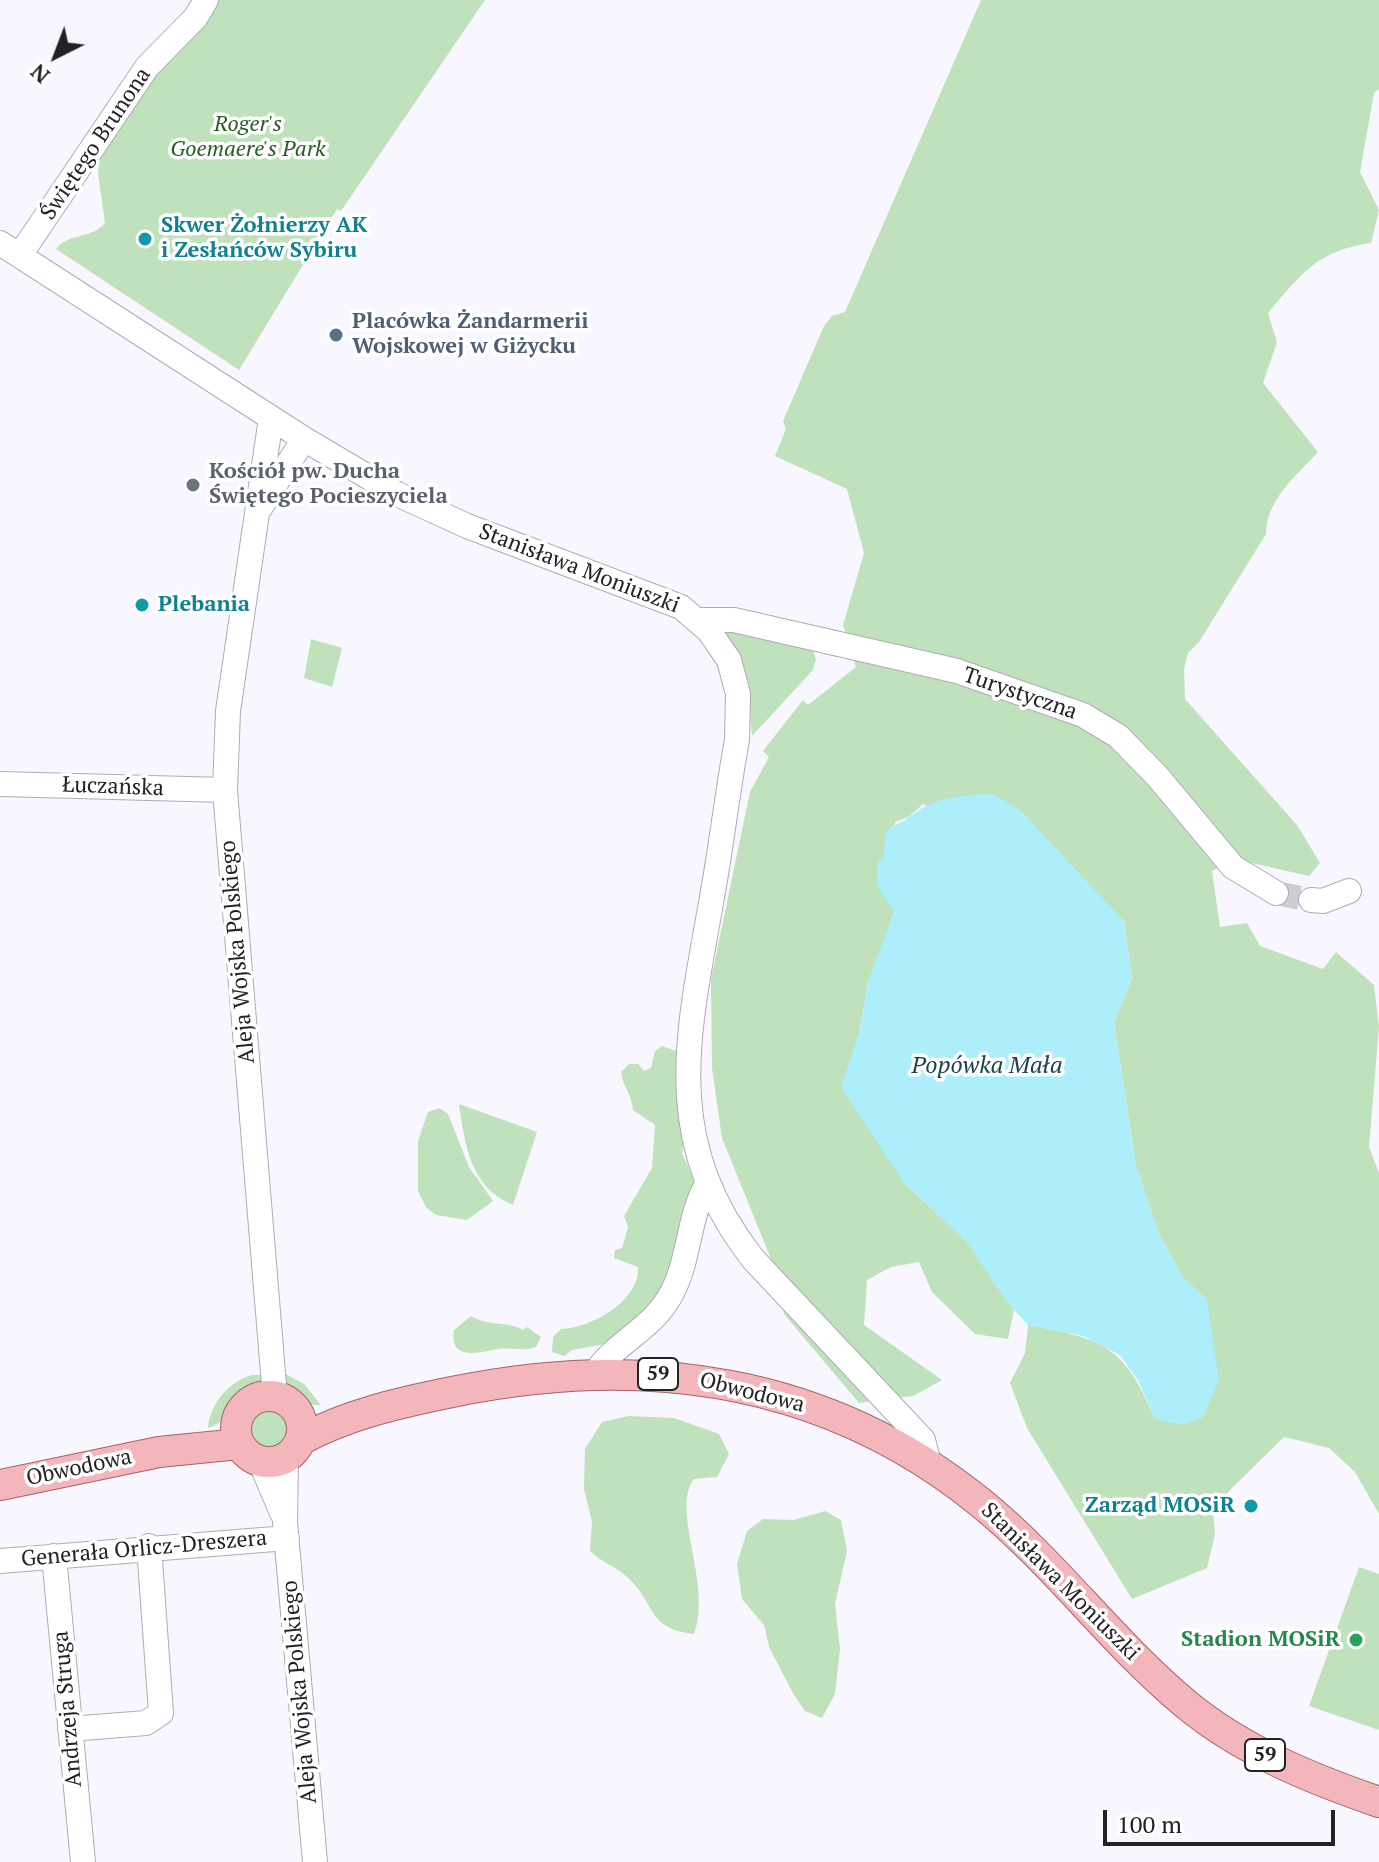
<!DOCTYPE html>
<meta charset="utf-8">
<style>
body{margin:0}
#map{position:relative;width:1379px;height:1862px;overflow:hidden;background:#f8f7ff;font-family:"PT Serif",serif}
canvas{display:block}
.north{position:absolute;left:16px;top:16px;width:80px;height:80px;-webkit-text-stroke:6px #fff;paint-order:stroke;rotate:222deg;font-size:22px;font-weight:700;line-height:32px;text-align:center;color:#222225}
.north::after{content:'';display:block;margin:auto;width:28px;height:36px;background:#222225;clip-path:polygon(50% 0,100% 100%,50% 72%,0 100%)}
.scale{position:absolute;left:1103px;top:1810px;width:232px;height:36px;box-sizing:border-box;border:4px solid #222225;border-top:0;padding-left:10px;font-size:24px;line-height:28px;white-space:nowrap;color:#222225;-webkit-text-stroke:6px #fff;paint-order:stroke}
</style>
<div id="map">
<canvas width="1379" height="1862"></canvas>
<div class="north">N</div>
<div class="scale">100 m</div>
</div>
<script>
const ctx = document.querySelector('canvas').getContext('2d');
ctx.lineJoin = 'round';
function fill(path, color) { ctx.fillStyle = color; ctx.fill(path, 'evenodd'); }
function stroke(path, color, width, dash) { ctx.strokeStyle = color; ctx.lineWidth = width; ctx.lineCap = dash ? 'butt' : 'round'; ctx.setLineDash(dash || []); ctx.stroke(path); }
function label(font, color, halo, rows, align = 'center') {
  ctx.font = font + ' "PT Serif",serif'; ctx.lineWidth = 7; ctx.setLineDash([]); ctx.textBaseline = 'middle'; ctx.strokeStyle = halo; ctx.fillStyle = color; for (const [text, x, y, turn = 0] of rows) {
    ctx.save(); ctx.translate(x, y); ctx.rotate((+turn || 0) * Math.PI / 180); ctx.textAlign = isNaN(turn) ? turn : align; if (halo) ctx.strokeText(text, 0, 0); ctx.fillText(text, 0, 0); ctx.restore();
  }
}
fill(new Path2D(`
 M 218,0 L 485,0 L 341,211 L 337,209 L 239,370 L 56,249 C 68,233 92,239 105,223 L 98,173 L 100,152 L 157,67 L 198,27 Z
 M 981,0 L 1379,0 L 1379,89 L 1374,93 L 1360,172 L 1379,210 L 1371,243 C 1318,250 1301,274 1268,313 L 1277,342 L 1263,383 L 1318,452 C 1296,476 1266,500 1266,534 L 1199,642 L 1188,653 L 1184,669 L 1185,699 L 1297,825 L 1320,863 L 1309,876 L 1234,859 L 1212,871 L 1220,927 L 1247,923 L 1260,946 L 1323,969 L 1336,952 L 1374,985 L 1379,1027 L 1369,1147 L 1379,1173 L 1379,1514 L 1355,1472 L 1329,1448 L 1284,1437 L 1231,1489 L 1213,1512 L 1215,1534 L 1207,1568 L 1132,1599 L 1027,1428 L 1010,1383 L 1025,1353 L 1028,1325 C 1105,1340 1123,1344 1155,1419 L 1207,1299 L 1183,1278 L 1159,1234 L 1136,1166 L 1114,1022 L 1132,978 L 1124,921 L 1073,870 L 923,804 L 909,817 L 895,822 L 894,911 L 882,952 L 868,982 L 860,1028 L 903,1182 L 967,1242 L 1014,1310 L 1008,1339 L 975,1334 L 932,1292 L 919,1262 L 891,1267 L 867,1280 L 864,1325 L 942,1380 L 913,1396 L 859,1403 L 784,1314 L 777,1274 L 722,1138 L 712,1068 L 711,979 L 750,792 L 769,757 L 763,751 L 803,700 L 808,705 L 856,667 L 843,625 L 864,553 L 847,489 L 775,456 L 786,429 L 783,421 L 824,326 L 832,316 L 845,312 Z
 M 725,628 L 812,648 L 816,659 L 813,670 L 752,736 L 749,699 L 722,631 Z
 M 311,639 L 342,648 L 332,687 L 304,678 Z
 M 662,1046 L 679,1052 L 686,1124 L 682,1154 L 695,1181 L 669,1278 L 649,1306 L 605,1344 L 572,1350 L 564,1356 L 552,1352 L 553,1337 L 561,1329 C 591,1328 640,1301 638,1267 L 614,1258 L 615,1250 L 622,1248 L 628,1227 L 624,1216 L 652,1168 L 655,1125 L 633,1110 C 632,1095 623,1087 621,1072 L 629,1064 L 638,1064 L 644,1071 L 651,1068 L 655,1051 Z
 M 459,1104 L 537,1132 L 513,1205 C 470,1187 465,1145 459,1104 Z
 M 439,1108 L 448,1114 L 469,1167 L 493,1201 L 467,1220 L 436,1215 L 426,1207 L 418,1191 L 418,1141 L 428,1112 Z
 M 471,1316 C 488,1327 506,1320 523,1330 L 527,1327 L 541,1337 L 536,1347 C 523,1352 511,1347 498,1349 C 478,1353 449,1361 454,1330 Z
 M 282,1372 L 304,1384 L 321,1405 C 298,1406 286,1394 282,1372 Z
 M 252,1375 L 264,1375 C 259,1392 247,1391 237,1402 C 226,1414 224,1423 208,1428 C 210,1403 229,1382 252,1375 Z
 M248 1430a21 21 0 1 1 42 0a21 21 0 1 1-42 0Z
 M 629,1416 L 674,1418 L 719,1434 L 729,1454 L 717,1477 L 694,1479 C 670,1508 713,1586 694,1634 C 646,1629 656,1602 626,1576 C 615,1566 601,1562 590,1551 L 592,1522 L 584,1489 L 585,1449 L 602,1422 Z
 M 825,1511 L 841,1520 L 847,1551 L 835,1604 L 840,1649 L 835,1694 L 822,1718 L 805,1711 L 794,1695 L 769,1647 L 764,1625 L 742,1599 L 737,1564 L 747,1531 L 763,1519 L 794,1520 Z
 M 1359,1567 L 1379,1574 L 1379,1730 L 1309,1706 Z`), '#bfe1bb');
fill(new Path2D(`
 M 994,794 L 1021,811 L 1124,921 L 1132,978 L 1114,1022 L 1136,1166 L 1159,1234 L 1183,1278 L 1207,1299 L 1219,1381 L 1203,1417 L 1183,1425 L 1155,1419 L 1139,1382 L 1120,1355 L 1083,1336 L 1028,1325 L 1006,1301 L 967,1242 L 903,1182 L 841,1087 L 860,1029 L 868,982 L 894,911 L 877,887 L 877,863 L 884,856 C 885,818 890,833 912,815 C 936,796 963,795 994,794 Z`), '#aceefa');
stroke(new Path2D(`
 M 1276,893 L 1311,900`), '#cdccd3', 24, [24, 12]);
const minor = new Path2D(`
 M 0,243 L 304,439 L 397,494 L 467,526 L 681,607 L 709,631 L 729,660 L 738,694 L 737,740 C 727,794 721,849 711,903 C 687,1038 661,1141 753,1259 L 923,1440 L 929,1464
 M 20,255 L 147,67 L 196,17 L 206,0
 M 271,418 L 228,711 L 225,790 L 275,1397
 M 260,508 L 304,439
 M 697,620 L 734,620 L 957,671 L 1083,715 L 1118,736 L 1158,777 L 1233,867 L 1276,893
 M 0,784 L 225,790
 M 1311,900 L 1323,901 L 1349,891
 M 595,1373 C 615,1343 650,1330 669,1298 C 690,1263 687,1221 706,1186
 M 286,1457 L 285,1522 L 315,1862
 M 260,1461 L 282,1513
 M 54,1556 L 83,1862
 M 0,1561 L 287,1538
 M 70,1729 L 146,1723 L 161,1713 L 149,1546`);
const major = new Path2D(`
 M236 1429a33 33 0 1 1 66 0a33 33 0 1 1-66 0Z
 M 300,1440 C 349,1414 398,1403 452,1392 C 642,1353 826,1377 981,1503 C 1056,1564 1113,1644 1187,1705 C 1243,1751 1312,1779 1379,1802
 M 0,1485 L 159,1452 L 239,1444`);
stroke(minor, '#adacb5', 26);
stroke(major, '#a46369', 32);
stroke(minor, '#fff', 24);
stroke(major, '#f2b6bb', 30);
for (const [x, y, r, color] of [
 [145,239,8,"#0f9aa8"],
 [336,335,8,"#5c6f8a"],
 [193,485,8,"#6b7280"],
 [142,605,8,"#0f9aa8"],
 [1251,1506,8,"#0f9aa8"],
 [1356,1640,8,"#2e9e5b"]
]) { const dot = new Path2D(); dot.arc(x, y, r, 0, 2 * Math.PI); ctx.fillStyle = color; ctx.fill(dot); stroke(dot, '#fff', 3); }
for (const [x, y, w] of [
 [658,1374,40],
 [1265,1755,40]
]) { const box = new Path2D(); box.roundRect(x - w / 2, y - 16, w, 32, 6); ctx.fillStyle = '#fff'; ctx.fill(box); stroke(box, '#222225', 2); }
label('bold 20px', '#222225', null, [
 ["59",658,1374],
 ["59",1265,1755]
]);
label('italic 22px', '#266020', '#fff', [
 ["Roger's",248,125],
 ["Goemaere's Park",248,150]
]);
label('22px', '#222225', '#fff', [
 ["Świętego Brunona",96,144,-56],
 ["Stanisława Moniuszki",579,569,21],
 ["Turystyczna",1020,694,19],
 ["Łuczańska",113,787,2],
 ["Aleja Wojska Polskiego",238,952,-95],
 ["Obwodowa",752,1393,14],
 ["Obwodowa",79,1468,-12],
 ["Generała Orlicz-Dreszera",144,1549,-5],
 ["Stanisława Moniuszki",1060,1582,45],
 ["Aleja Wojska Polskiego",300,1692,-95],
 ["Andrzeja Struga",68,1709,-95]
]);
label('bold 22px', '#0d838f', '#fff', [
 ["Skwer Żołnierzy AK",161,226],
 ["i Zesłańców Sybiru",161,251],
 ["Plebania",158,605],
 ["Zarząd MOSiR",1235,1506,"right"]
], 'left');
label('bold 22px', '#4e5e75', '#fff', [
 ["Placówka Żandarmerii",352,322],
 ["Wojskowej w Giżycku",352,347]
], 'left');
label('bold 22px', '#5b616d', '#fff', [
 ["Kościół pw. Ducha",209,472],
 ["Świętego Pocieszyciela",209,497]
], 'left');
label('bold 22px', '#27864d', '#fff', [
 ["Stadion MOSiR",1340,1640]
], 'right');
label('italic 24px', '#1c444b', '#fff', [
 ["Popówka Mała",987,1066]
]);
</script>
